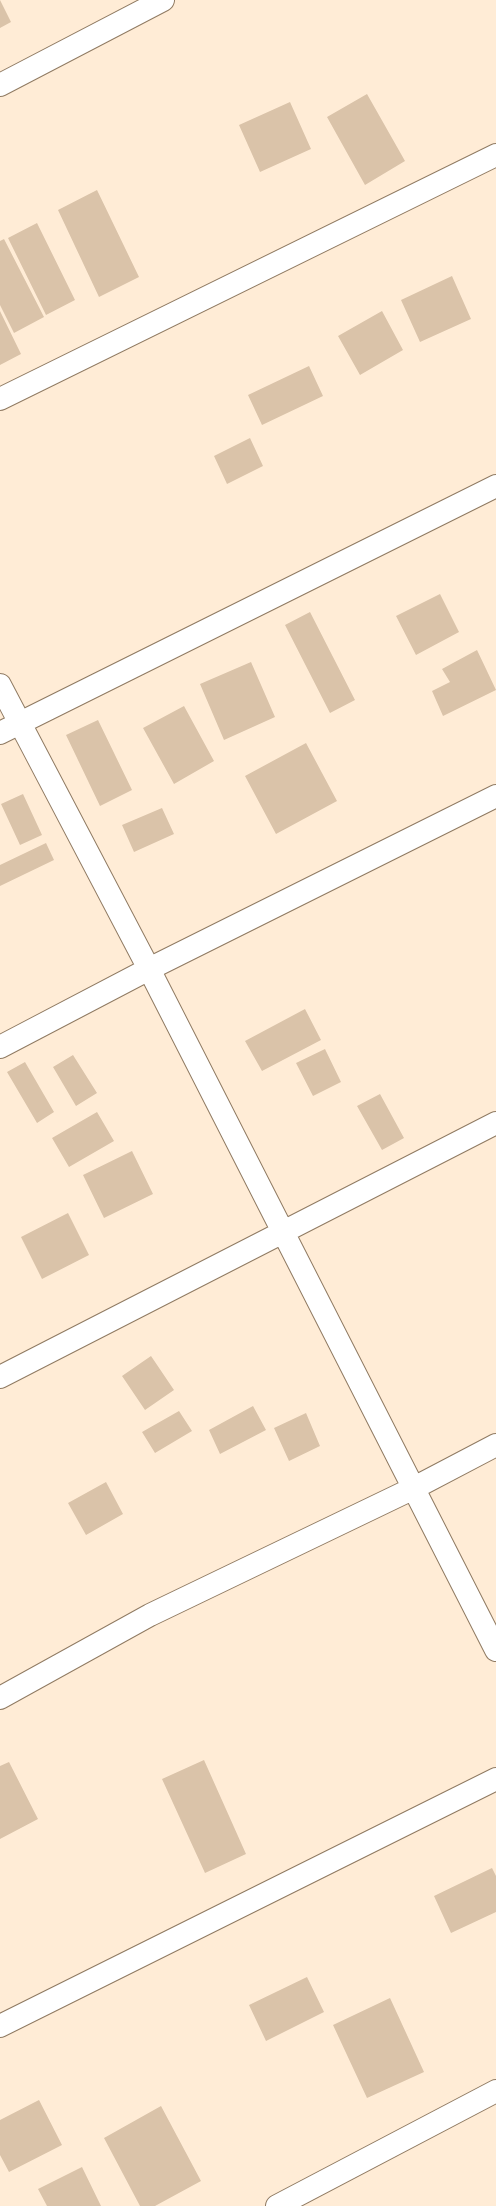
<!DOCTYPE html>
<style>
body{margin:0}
canvas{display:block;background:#ffecd6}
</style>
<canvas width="496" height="2206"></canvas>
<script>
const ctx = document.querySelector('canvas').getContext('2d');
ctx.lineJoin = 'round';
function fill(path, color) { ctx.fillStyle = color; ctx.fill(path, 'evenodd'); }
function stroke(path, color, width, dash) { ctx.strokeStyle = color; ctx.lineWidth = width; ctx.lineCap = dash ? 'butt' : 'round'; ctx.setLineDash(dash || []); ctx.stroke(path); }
fill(new Path2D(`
 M 0,0 L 11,22 L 0,28 Z
 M 367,94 L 405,161 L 365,185 L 327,117 Z
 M 290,102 L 311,149 L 260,172 L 239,125 Z
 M 97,190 L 139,277 L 99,297 L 58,210 Z
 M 37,223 L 75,300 L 46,315 L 8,238 Z
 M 4,239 L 44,317 L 14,333 L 0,305 L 0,241 Z
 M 452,276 L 471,319 L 420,342 L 401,300 Z
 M 0,311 L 21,354 L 0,365 Z
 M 382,311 L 403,350 L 360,375 L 338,336 Z
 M 309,366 L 323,396 L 262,425 L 248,395 Z
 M 250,438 L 263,466 L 227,484 L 214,456 Z
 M 440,594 L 459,632 L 416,655 L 396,616 Z
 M 310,612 L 355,700 L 330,713 L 285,625 Z
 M 477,650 L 496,690 L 443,716 L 432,691 L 450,682 L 442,669 Z
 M 251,662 L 275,717 L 224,740 L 200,684 Z
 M 184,706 L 214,761 L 174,784 L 143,728 Z
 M 98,720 L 132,790 L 100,806 L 66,735 Z
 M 306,743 L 337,801 L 276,834 L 245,776 Z
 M 23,794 L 42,835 L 20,845 L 1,804 Z
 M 162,808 L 174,834 L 134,852 L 122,825 Z
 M 46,843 L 54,860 L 0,886 L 0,865 Z
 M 305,1009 L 321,1040 L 262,1071 L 245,1041 Z
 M 325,1049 L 341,1082 L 313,1096 L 296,1063 Z
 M 73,1055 L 97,1093 L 76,1106 L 53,1067 Z
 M 25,1062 L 54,1112 L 37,1123 L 7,1072 Z
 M 380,1094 L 404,1138 L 382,1150 L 357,1106 Z
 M 97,1112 L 114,1141 L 69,1167 L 52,1138 Z
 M 132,1151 L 153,1194 L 104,1218 L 83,1175 Z
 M 68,1213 L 89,1255 L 42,1279 L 21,1237 Z
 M 151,1356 L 174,1390 L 145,1410 L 122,1376 Z
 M 253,1406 L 266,1430 L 220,1454 L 209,1430 Z
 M 179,1411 L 192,1431 L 155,1453 L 142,1432 Z
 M 306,1413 L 320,1446 L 289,1461 L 274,1428 Z
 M 106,1482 L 123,1514 L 86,1535 L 68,1503 Z
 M 204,1760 L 246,1854 L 205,1873 L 162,1779 Z
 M 9,1762 L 38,1819 L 0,1839 L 0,1766 Z
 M 492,1868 L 496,1876 L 496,1912 L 451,1933 L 434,1896 Z
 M 307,1977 L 324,2012 L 266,2041 L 249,2005 Z
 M 390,1998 L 424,2072 L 367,2098 L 333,2025 Z
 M 39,2100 L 62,2145 L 9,2172 L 0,2155 L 0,2120 Z
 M 161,2106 L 201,2181 L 155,2206 L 140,2206 L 104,2138 Z
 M 82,2167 L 101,2206 L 47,2206 L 38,2189 Z`), '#dac3a9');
const minor = new Path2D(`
 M 0,85 L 163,0
 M 0,399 L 496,155
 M 0,685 L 149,969 L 496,1650
 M 0,733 L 496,486
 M 0,1047 L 149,969 L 496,796
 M 0,1377 L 496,1123
 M 0,1698 L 150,1615 L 414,1488 L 496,1445
 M 0,2026 L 496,1779
 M 277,2206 L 496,2091`);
stroke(minor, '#907b63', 24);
stroke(minor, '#fff', 22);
</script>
